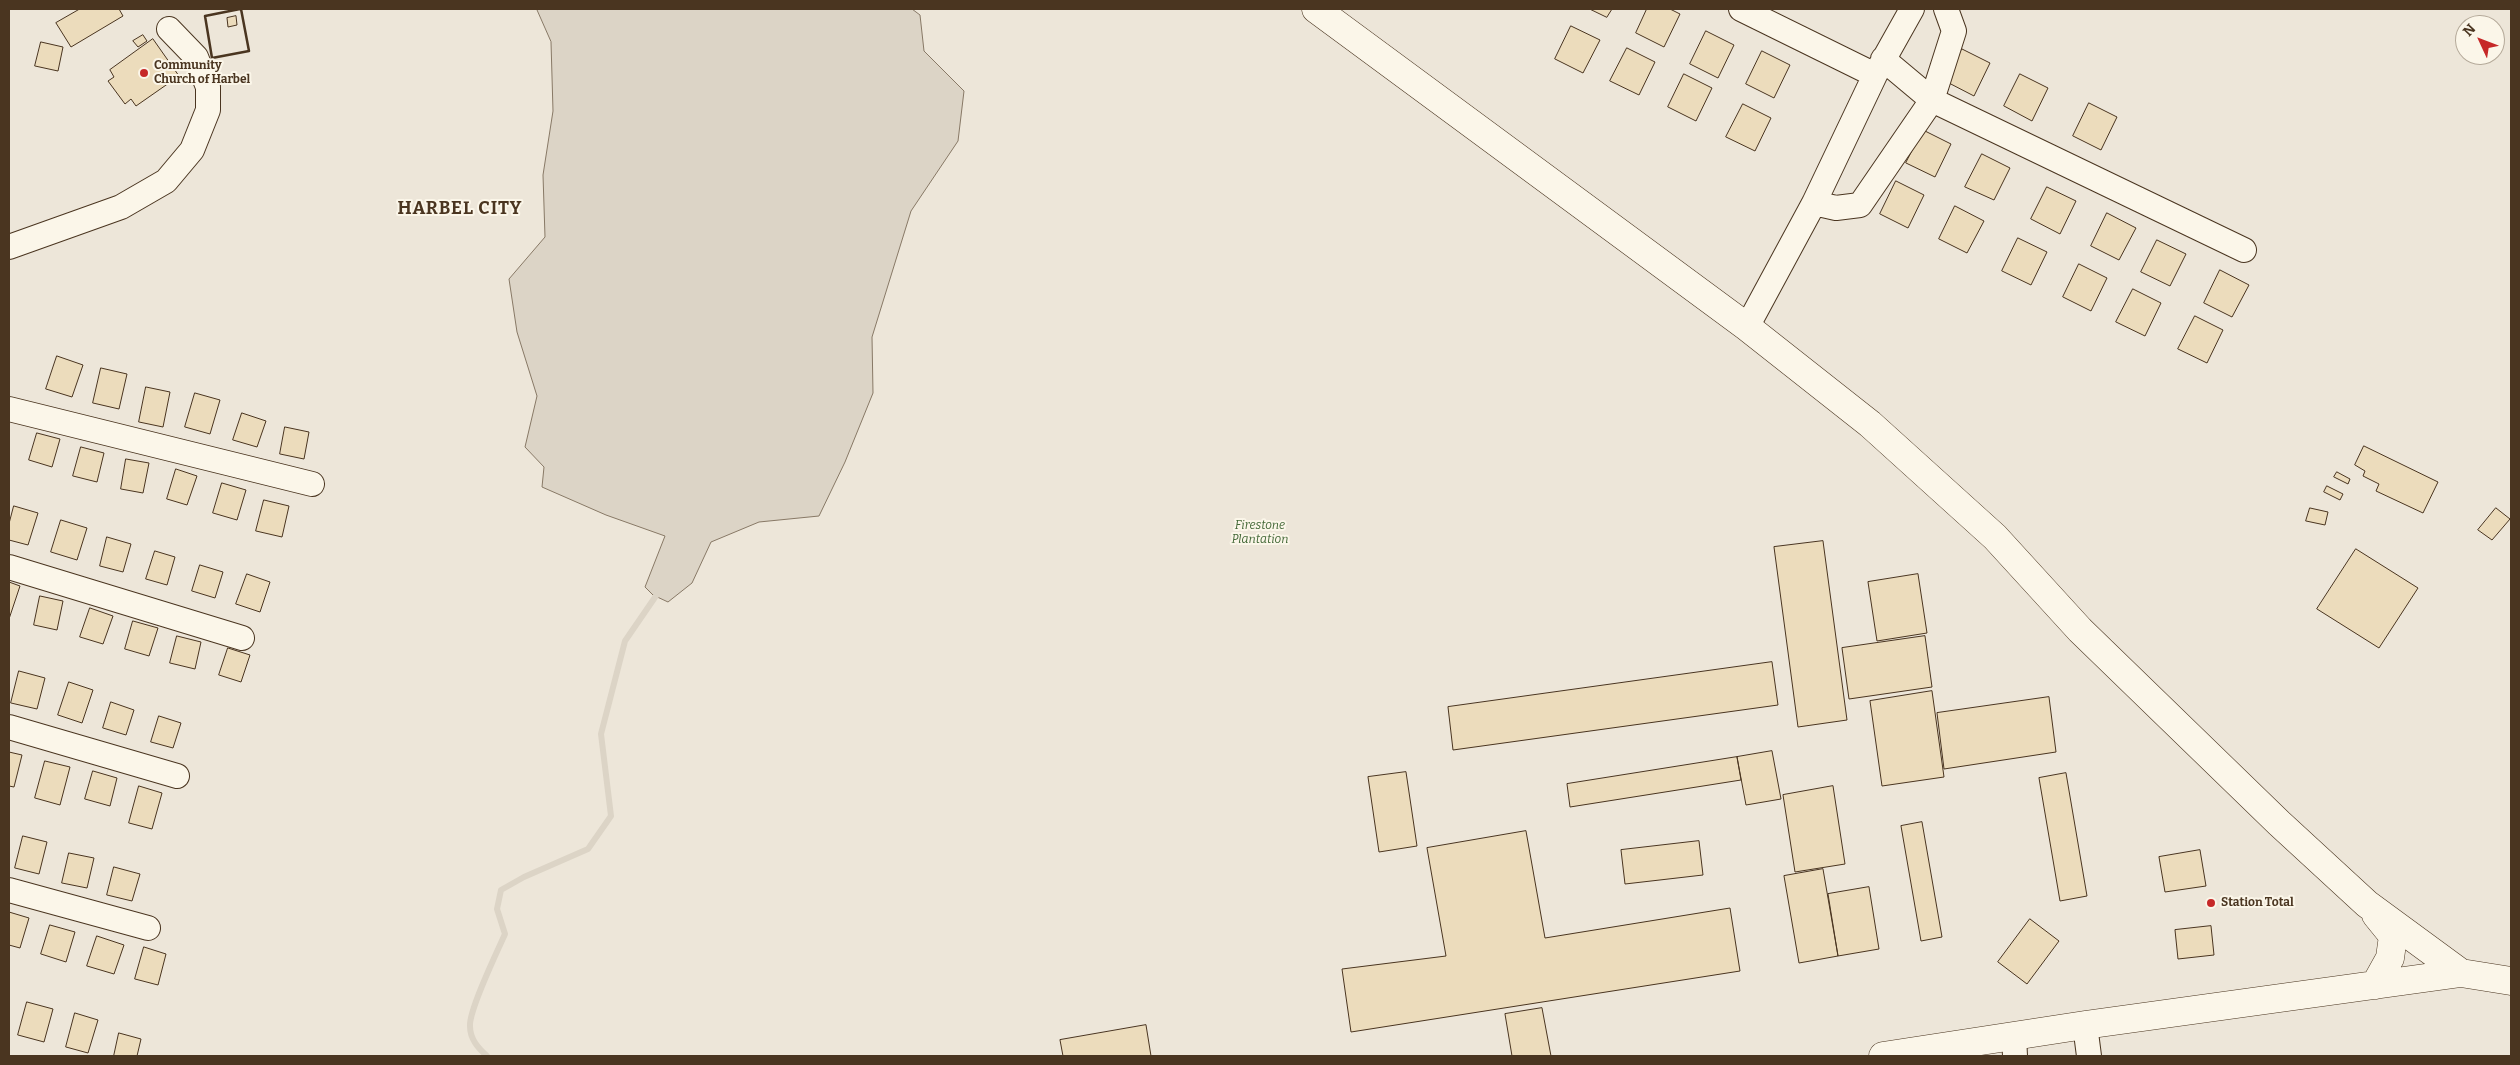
<!DOCTYPE html>
<style>
body{margin:0}
#map{position:relative;width:2520px;height:1065px;overflow:hidden;background:#fbf6e9;font-family:Bitter,serif}
canvas{display:block}
.frame{position:absolute;inset:0;border:10px solid #4a3520;pointer-events:none}
.north{position:absolute;left:2455px;top:15px;width:50px;height:50px;box-sizing:border-box;background:#fbf6e9;border:1px solid #b4a999;border-radius:50%;rotate:313deg;font-size:14px;font-weight:700;line-height:20px;text-align:center;color:#4a3520}
.north::after{content:'';display:block;margin:auto;width:18px;height:22px;background:#c62828;clip-path:polygon(50% 0,100% 100%,50% 72%,0 100%)}
</style>
<div id="map">
<canvas width="2520" height="1065"></canvas>
<div class="frame"></div>
<div class="north">N</div>
</div>
<script>
const ctx = document.querySelector('canvas').getContext('2d');
ctx.lineJoin = 'round';
function fill(path, color) { ctx.fillStyle = color; ctx.fill(path, 'evenodd'); }
function stroke(path, color, width, dash) { ctx.strokeStyle = color; ctx.lineWidth = width; ctx.lineCap = dash ? 'butt' : 'round'; ctx.setLineDash(dash || []); ctx.stroke(path); }
function label(font, color, halo, rows, align = 'center') {
  ctx.font = font + ' Bitter,serif'; ctx.lineWidth = 4; ctx.setLineDash([]); ctx.textBaseline = 'middle'; ctx.strokeStyle = halo; ctx.fillStyle = color; for (const [text, x, y, turn = 0] of rows) {
    ctx.save(); ctx.translate(x, y); ctx.rotate((+turn || 0) * Math.PI / 180); ctx.textAlign = isNaN(turn) ? turn : align; if (halo) ctx.strokeText(text, 0, 0); ctx.fillText(text, 0, 0); ctx.restore();
  }
}
const green = new Path2D(`
 M 9,9 L 2511,9 L 2511,1056 L 9,1056 ZM 2465,25 L 2495,25 L 2495,55 L 2465,55 Z`);
fill(green, '#ede6d9');
stroke(green, '#887966', 1);
const water = new Path2D(`
 M 537,9 L 912,9 L 920,15 L 924,51 L 964,91 L 958,141 L 911,211 L 872,337 L 873,393 L 845,462 L 819,516 L 759,522 L 711,542 L 692,583 L 668,602 L 653,595 L 645,587 L 665,536 L 606,515 L 542,487 L 544,467 L 525,447 L 537,396 L 517,332 L 509,279 L 545,237 L 543,175 L 553,111 L 551,42 Z`);
fill(water, '#dcd4c6');
stroke(water, '#887966', 1);
stroke(new Path2D(`
 M 487,1056 C 478,1048 470,1039 470,1026 C 469,1010 497,952 505,934 L 497,909 L 501,890 L 524,877 L 588,849 L 611,816 L 601,734 L 625,641 L 660,590`), '#dcd4c6', 6);
const building = new Path2D(`
 M 80,9 L 119,9 L 123,16 L 71,47 L 56,23 Z
 M 1590,9 L 1612,9 L 1607,17 Z
 M 1647,9 L 1670,9 L 1680,14 L 1664,47 L 1636,33 Z
 M 236,16 L 237,25 L 228,27 L 227,18 Z
 M 1571,26 L 1600,40 L 1583,73 L 1555,59 Z
 M 1706,31 L 1734,45 L 1718,78 L 1690,64 Z
 M 143,35 L 147,41 L 138,47 L 133,41 Z
 M 153,39 L 179,76 L 136,106 L 131,99 L 125,104 L 108,81 L 114,77 L 110,70 Z
 M 41,42 L 63,47 L 58,71 L 35,66 Z
 M 1627,48 L 1655,62 L 1639,95 L 1610,81 Z
 M 1962,49 L 1990,63 L 1974,96 L 1945,81 Z
 M 1762,51 L 1790,65 L 1774,98 L 1746,84 Z
 M 1684,74 L 1712,88 L 1696,121 L 1668,107 Z
 M 2020,74 L 2048,88 L 2032,121 L 2004,106 Z
 M 2089,103 L 2117,117 L 2101,150 L 2073,136 Z
 M 1743,104 L 1771,118 L 1755,151 L 1726,137 Z
 M 1923,130 L 1951,144 L 1935,177 L 1906,163 Z
 M 1982,154 L 2010,168 L 1994,200 L 1965,187 Z
 M 1896,181 L 1924,195 L 1908,228 L 1880,214 Z
 M 2047,187 L 2076,201 L 2060,234 L 2031,219 Z
 M 1955,206 L 1984,221 L 1967,253 L 1939,239 Z
 M 2107,213 L 2136,228 L 2119,260 L 2091,246 Z
 M 2018,238 L 2047,252 L 2031,285 L 2002,271 Z
 M 2157,240 L 2186,254 L 2170,286 L 2141,272 Z
 M 2079,264 L 2107,278 L 2091,311 L 2063,297 Z
 M 2220,270 L 2249,285 L 2232,317 L 2204,303 Z
 M 2133,289 L 2161,303 L 2145,336 L 2116,322 Z
 M 2195,316 L 2223,330 L 2207,363 L 2178,349 Z
 M 57,356 L 83,365 L 72,397 L 46,389 Z
 M 101,368 L 127,374 L 119,409 L 93,403 Z
 M 146,387 L 170,392 L 163,427 L 139,422 Z
 M 195,393 L 220,400 L 210,434 L 185,427 Z
 M 242,413 L 266,421 L 257,447 L 233,440 Z
 M 285,427 L 309,432 L 304,459 L 280,454 Z
 M 37,433 L 60,439 L 52,467 L 29,460 Z
 M 2364,446 L 2438,482 L 2423,513 L 2376,491 L 2379,484 L 2363,476 L 2365,471 L 2355,465 Z
 M 81,447 L 104,453 L 97,482 L 73,476 Z
 M 126,459 L 149,463 L 143,493 L 121,489 Z
 M 176,469 L 197,476 L 187,505 L 167,499 Z
 M 2337,472 L 2350,479 L 2348,484 L 2334,477 Z
 M 222,483 L 246,490 L 237,520 L 213,513 Z
 M 2327,486 L 2343,494 L 2340,500 L 2324,492 Z
 M 264,500 L 289,506 L 282,537 L 256,531 Z
 M 14,506 L 38,513 L 28,545 L 9,540 L 9,524 Z
 M 2310,508 L 2328,512 L 2325,525 L 2306,521 Z
 M 2496,508 L 2510,519 L 2492,540 L 2478,530 Z
 M 61,520 L 87,528 L 77,560 L 51,552 Z
 M 107,537 L 131,544 L 123,572 L 100,566 Z
 M 1823,541 L 1847,720 L 1798,727 L 1774,547 Z
 M 2356,549 L 2418,588 L 2379,648 L 2317,609 Z
 M 155,551 L 175,557 L 167,585 L 146,579 Z
 M 200,565 L 223,572 L 215,598 L 192,591 Z
 M 247,574 L 270,582 L 260,612 L 236,604 Z
 M 1918,574 L 1927,633 L 1877,641 L 1868,582 Z
 M 9,582 L 20,586 L 9,619 Z
 M 40,596 L 63,601 L 57,630 L 34,625 Z
 M 90,608 L 113,616 L 103,644 L 80,637 Z
 M 133,621 L 158,628 L 149,656 L 125,649 Z
 M 177,636 L 201,642 L 195,669 L 170,663 Z
 M 1925,636 L 1932,687 L 1849,699 L 1842,648 Z
 M 228,648 L 250,655 L 241,682 L 219,675 Z
 M 1772,662 L 1778,705 L 1453,750 L 1448,707 Z
 M 19,671 L 45,678 L 37,709 L 11,703 Z
 M 69,682 L 93,690 L 82,723 L 58,715 Z
 M 1932,691 L 1944,777 L 1882,786 L 1870,701 Z
 M 2049,697 L 2056,752 L 1944,769 L 1937,713 Z
 M 111,702 L 134,710 L 126,735 L 103,728 Z
 M 159,716 L 181,723 L 173,748 L 151,742 Z
 M 1772,751 L 1781,799 L 1746,805 L 1737,757 Z
 M 9,752 L 22,755 L 14,787 L 9,786 Z
 M 1737,757 L 1741,780 L 1570,807 L 1567,784 Z
 M 45,761 L 70,767 L 60,805 L 35,798 Z
 M 93,771 L 117,778 L 110,806 L 85,799 Z
 M 1406,772 L 1417,846 L 1379,852 L 1368,777 Z
 M 2066,773 L 2087,896 L 2060,901 L 2039,778 Z
 M 139,786 L 162,793 L 152,829 L 129,823 Z
 M 1833,786 L 1845,864 L 1795,872 L 1783,795 Z
 M 1922,822 L 1942,937 L 1921,941 L 1901,826 Z
 M 1526,831 L 1545,938 L 1730,908 L 1740,971 L 1351,1032 L 1342,969 L 1446,956 L 1427,848 Z
 M 23,836 L 47,842 L 39,874 L 15,868 Z
 M 1699,841 L 1703,875 L 1625,884 L 1621,850 Z
 M 2200,850 L 2206,886 L 2165,892 L 2159,857 Z
 M 69,853 L 94,858 L 87,888 L 62,883 Z
 M 114,867 L 140,874 L 132,901 L 107,895 Z
 M 1823,869 L 1838,956 L 1799,963 L 1784,876 Z
 M 1869,887 L 1879,949 L 1838,956 L 1828,894 Z
 M 9,912 L 29,918 L 20,948 L 9,945 Z
 M 2030,919 L 2059,941 L 2027,984 L 1998,962 Z
 M 50,925 L 75,932 L 66,962 L 41,954 Z
 M 2211,926 L 2214,955 L 2178,959 L 2175,930 Z
 M 97,936 L 124,945 L 114,974 L 87,966 Z
 M 144,947 L 166,954 L 158,985 L 135,979 Z
 M 27,1002 L 53,1009 L 44,1042 L 18,1035 Z
 M 1542,1008 L 1551,1056 L 1512,1056 L 1505,1014 Z
 M 75,1013 L 98,1020 L 88,1053 L 66,1047 Z
 M 1146,1025 L 1151,1056 L 1063,1056 L 1060,1040 Z
 M 119,1033 L 141,1039 L 137,1056 L 114,1056 Z`);
fill(building, '#ecdcbc');
stroke(building, '#4a3520', 1);
const minor = new Path2D(`
 M 1741,9 L 1875,75
 M 1883,59 L 1932,100 L 2244,250
 M 1814,203 L 1836,208 L 1860,205 L 1932,100 L 1954,31 L 1946,9
 M 9,247 L 121,207 L 166,181 L 192,150 L 208,110 L 208,87 L 196,57 L 169,29
 M 1747,327 L 1814,203 L 1875,75 L 1912,9
 M 9,409 L 312,484
 M 9,567 L 242,638
 M 9,727 L 177,776
 M 9,890 L 148,928
 M 2085,1025 L 2089,1056
 M 2014,1036 L 2015,1056`);
const major = new Path2D(`
 M 1316,9 L 1747,327 L 1870,424 L 1995,537 L 2080,630 L 2279,823 L 2367,904 L 2461,973
 M 2375,985 L 2390,958 L 2393,936 L 2376,915
 M 1883,1056 L 2085,1025 L 2461,973 L 2511,981`);
stroke(minor, '#4a3520', 26);
stroke(major, '#4a3520', 29);
stroke(minor, '#fbf6e9', 24);
stroke(major, '#fbf6e9', 28);
stroke(new Path2D(`
 M 240,9 L 205,16 L 212,58 L 249,51 L 241,9`), '#4a3520', 2.5);
for (const [x, y, r, color] of [
 [144,73,5,"#c62828"],
 [2211,903,5,"#c62828"]
]) { const dot = new Path2D(); dot.arc(x, y, r, 0, 2 * Math.PI); ctx.fillStyle = color; ctx.fill(dot); stroke(dot, '#fbf6e9', 2); }
label('bold 12px', '#4a3520', '#fbf6e9', [
 ["Community",154,66],
 ["Church of Harbel",154,80],
 ["Station Total",2221,903]
], 'left');
label('italic 12px', '#436837', '#fbf6e9', [
 ["Firestone",1260,526],
 ["Plantation",1260,540]
]);
ctx.letterSpacing = '1px';
label('bold 18px', '#4a3520', '#fbf6e9', [
 ["HARBEL CITY",460,209]
]);
ctx.letterSpacing = '0px';
</script>
